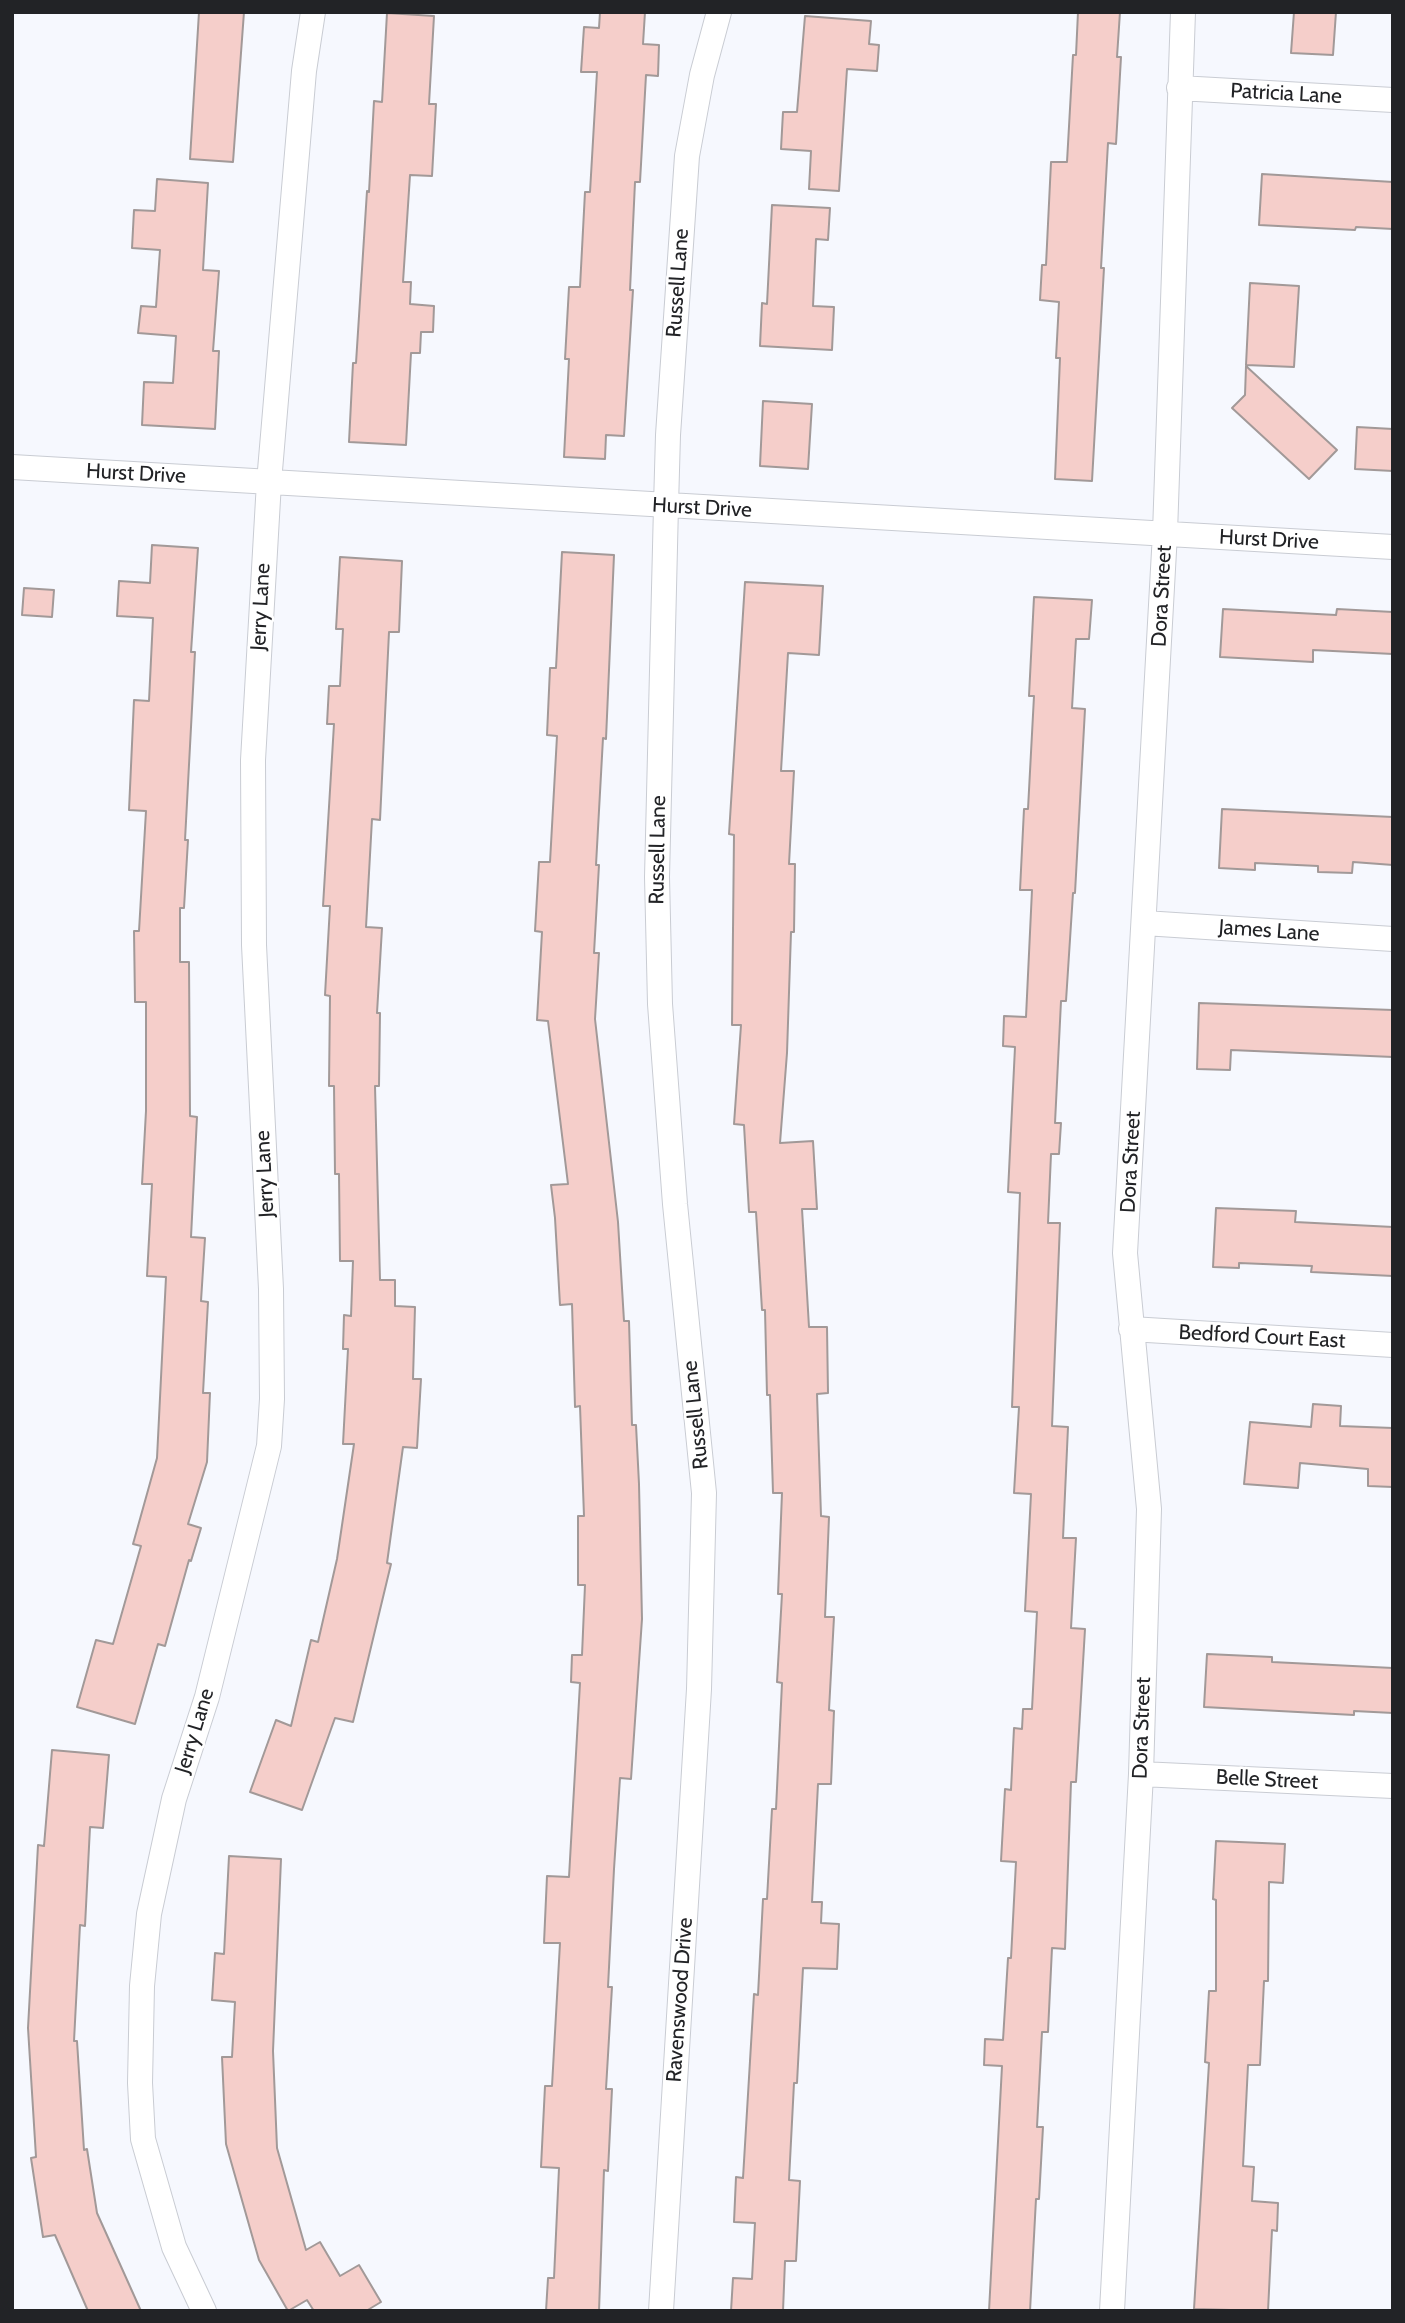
<!DOCTYPE html>
<style>
body{margin:0}
#map{position:relative;width:1405px;height:2323px;overflow:hidden;background:#f6f8fe;font-family:Cabin,sans-serif}
canvas{display:block}
.frame{position:absolute;inset:0;border:14px solid #222326;pointer-events:none}
</style>
<div id="map">
<canvas width="1405" height="2323"></canvas>
<div class="frame"></div>
</div>
<script>
const ctx = document.querySelector('canvas').getContext('2d');
ctx.lineJoin = 'round';
function fill(path, color) { ctx.fillStyle = color; ctx.fill(path, 'evenodd'); }
function stroke(path, color, width, dash) { ctx.strokeStyle = color; ctx.lineWidth = width; ctx.lineCap = dash ? 'butt' : 'round'; ctx.setLineDash(dash || []); ctx.stroke(path); }
function label(font, color, halo, rows, align = 'center') {
  ctx.font = font + ' Cabin,sans-serif'; ctx.lineWidth = 5; ctx.setLineDash([]); ctx.textBaseline = 'middle'; ctx.strokeStyle = halo; ctx.fillStyle = color; for (const [text, x, y, turn = 0] of rows) {
    ctx.save(); ctx.translate(x, y); ctx.rotate((+turn || 0) * Math.PI / 180); ctx.textAlign = isNaN(turn) ? turn : align; if (halo) ctx.strokeText(text, 0, 0); ctx.fillText(text, 0, 0); ctx.restore();
  }
}
const building = new Path2D(`
 M 199,12 L 244,12 L 233,162 L 190,159 Z
 M 600,12 L 645,12 L 643,44 L 659,45 L 658,76 L 646,75 L 640,182 L 635,182 L 630,290 L 633,290 L 624,436 L 606,435 L 605,459 L 564,457 L 569,359 L 565,359 L 569,287 L 580,287 L 585,192 L 590,192 L 597,72 L 581,72 L 584,27 L 599,28 Z
 M 1078,12 L 1120,12 L 1117,57 L 1121,57 L 1116,144 L 1108,143 L 1101,268 L 1104,268 L 1092,481 L 1055,479 L 1060,358 L 1056,358 L 1059,302 L 1040,300 L 1042,265 L 1046,265 L 1051,162 L 1067,162 L 1073,55 L 1076,55 Z
 M 1294,12 L 1336,12 L 1333,55 L 1291,53 Z
 M 387,13 L 434,16 L 429,104 L 436,104 L 432,176 L 410,175 L 403,282 L 411,282 L 410,304 L 434,306 L 433,332 L 421,332 L 420,353 L 411,353 L 406,445 L 349,442 L 353,363 L 356,363 L 367,191 L 369,192 L 374,101 L 382,102 Z
 M 805,16 L 871,21 L 869,44 L 879,45 L 877,71 L 847,69 L 839,191 L 809,189 L 811,151 L 781,149 L 783,112 L 797,112 Z
 M 1262,174 L 1393,182 L 1393,229 L 1356,227 L 1355,230 L 1259,225 Z
 M 157,179 L 208,183 L 203,270 L 219,271 L 213,351 L 219,351 L 215,429 L 142,425 L 144,382 L 173,383 L 176,336 L 138,333 L 141,306 L 156,307 L 160,250 L 132,248 L 134,210 L 155,211 Z
 M 772,205 L 830,208 L 828,240 L 816,239 L 813,306 L 834,307 L 832,350 L 760,346 L 762,303 L 767,304 Z
 M 1250,283 L 1299,286 L 1294,367 L 1246,365 Z
 M 1246,366 L 1337,450 L 1309,479 L 1232,408 L 1245,395 Z
 M 763,401 L 812,404 L 808,469 L 760,466 Z
 M 1357,427 L 1393,429 L 1393,471 L 1355,469 Z
 M 152,545 L 198,548 L 191,652 L 195,652 L 185,840 L 188,840 L 184,908 L 180,908 L 180,962 L 189,962 L 190,1116 L 197,1117 L 191,1237 L 205,1238 L 201,1301 L 208,1302 L 203,1393 L 210,1393 L 207,1462 L 188,1524 L 201,1528 L 191,1561 L 189,1560 L 165,1646 L 158,1644 L 135,1724 L 77,1707 L 96,1640 L 113,1644 L 141,1546 L 133,1544 L 157,1458 L 166,1277 L 147,1276 L 152,1184 L 142,1184 L 146,1111 L 146,1002 L 135,1002 L 134,931 L 139,931 L 146,811 L 129,810 L 134,700 L 149,701 L 153,618 L 117,616 L 119,581 L 150,583 Z
 M 562,552 L 614,555 L 606,739 L 603,738 L 596,865 L 599,865 L 594,953 L 599,953 L 595,1019 L 618,1222 L 624,1321 L 629,1321 L 632,1425 L 636,1425 L 639,1484 L 642,1619 L 631,1779 L 620,1778 L 614,1869 L 608,1987 L 612,1987 L 606,2089 L 612,2089 L 608,2171 L 604,2170 L 599,2311 L 546,2311 L 548,2278 L 554,2278 L 559,2168 L 541,2167 L 545,2086 L 552,2086 L 560,1943 L 544,1943 L 547,1876 L 569,1877 L 580,1683 L 571,1682 L 572,1655 L 582,1655 L 585,1585 L 578,1585 L 578,1516 L 584,1516 L 580,1406 L 575,1407 L 572,1304 L 560,1305 L 555,1218 L 551,1185 L 568,1184 L 548,1021 L 537,1020 L 542,932 L 535,931 L 539,862 L 550,862 L 557,736 L 547,735 L 550,668 L 556,668 Z
 M 340,557 L 402,561 L 399,632 L 389,632 L 380,820 L 372,819 L 366,927 L 382,928 L 377,1013 L 380,1013 L 379,1086 L 375,1086 L 380,1280 L 395,1280 L 395,1306 L 415,1307 L 413,1379 L 421,1379 L 417,1448 L 403,1447 L 387,1563 L 391,1564 L 353,1722 L 335,1718 L 302,1810 L 250,1792 L 276,1720 L 291,1726 L 311,1640 L 318,1642 L 337,1559 L 354,1444 L 343,1444 L 348,1349 L 343,1349 L 344,1315 L 351,1316 L 353,1261 L 340,1261 L 339,1174 L 335,1174 L 334,1086 L 329,1086 L 330,996 L 325,995 L 330,906 L 323,906 L 334,724 L 327,724 L 329,686 L 340,686 L 343,629 L 336,629 Z
 M 745,582 L 823,586 L 819,655 L 788,653 L 781,771 L 794,771 L 789,864 L 795,864 L 794,932 L 791,932 L 787,1053 L 780,1143 L 813,1141 L 817,1209 L 802,1209 L 809,1327 L 827,1327 L 828,1393 L 817,1394 L 821,1516 L 829,1517 L 825,1617 L 834,1617 L 829,1710 L 834,1711 L 831,1784 L 818,1784 L 812,1902 L 822,1902 L 821,1923 L 839,1924 L 837,1969 L 803,1968 L 797,2083 L 794,2083 L 789,2180 L 800,2181 L 796,2261 L 785,2261 L 783,2311 L 731,2311 L 733,2278 L 752,2279 L 755,2223 L 734,2222 L 736,2177 L 743,2178 L 754,1994 L 758,1995 L 763,1899 L 767,1899 L 772,1809 L 776,1809 L 782,1683 L 777,1682 L 782,1594 L 778,1594 L 782,1493 L 773,1493 L 770,1395 L 767,1395 L 765,1310 L 762,1310 L 756,1212 L 749,1212 L 744,1125 L 734,1124 L 741,1025 L 732,1025 L 734,835 L 729,834 Z
 M 24,588 L 54,590 L 52,617 L 22,615 Z
 M 1034,597 L 1092,600 L 1089,639 L 1076,639 L 1072,708 L 1085,709 L 1075,893 L 1073,893 L 1066,1001 L 1061,1001 L 1055,1123 L 1061,1123 L 1059,1154 L 1051,1154 L 1048,1223 L 1060,1223 L 1052,1426 L 1068,1427 L 1063,1538 L 1076,1538 L 1071,1628 L 1085,1629 L 1076,1782 L 1071,1782 L 1065,1949 L 1052,1948 L 1048,2032 L 1042,2032 L 1037,2127 L 1043,2127 L 1039,2199 L 1036,2199 L 1030,2311 L 989,2311 L 1002,2066 L 984,2065 L 985,2039 L 1003,2040 L 1008,1958 L 1011,1958 L 1016,1862 L 1001,1861 L 1005,1789 L 1011,1790 L 1014,1728 L 1022,1729 L 1023,1709 L 1032,1709 L 1037,1612 L 1025,1611 L 1031,1494 L 1014,1493 L 1019,1407 L 1012,1407 L 1020,1193 L 1008,1192 L 1015,1047 L 1003,1046 L 1004,1016 L 1026,1017 L 1032,890 L 1020,890 L 1024,809 L 1028,809 L 1034,696 L 1029,696 Z
 M 1223,609 L 1336,615 L 1337,609 L 1393,612 L 1393,654 L 1313,650 L 1313,662 L 1220,657 Z
 M 1222,809 L 1393,817 L 1393,865 L 1353,862 L 1352,873 L 1318,872 L 1318,866 L 1255,863 L 1255,870 L 1219,868 Z
 M 1199,1003 L 1393,1010 L 1393,1057 L 1231,1050 L 1230,1070 L 1197,1069 Z
 M 1216,1208 L 1296,1211 L 1295,1222 L 1393,1227 L 1393,1276 L 1311,1272 L 1312,1266 L 1239,1263 L 1239,1268 L 1213,1267 Z
 M 1313,1404 L 1341,1406 L 1340,1426 L 1393,1428 L 1393,1487 L 1368,1486 L 1368,1469 L 1300,1463 L 1298,1488 L 1244,1484 L 1250,1422 L 1311,1427 Z
 M 1207,1654 L 1272,1657 L 1272,1662 L 1393,1668 L 1393,1713 L 1354,1711 L 1354,1715 L 1204,1707 Z
 M 52,1750 L 109,1755 L 103,1828 L 90,1827 L 85,1926 L 80,1925 L 74,2041 L 77,2041 L 84,2150 L 87,2149 L 97,2213 L 141,2311 L 88,2311 L 55,2235 L 43,2237 L 31,2158 L 36,2157 L 28,2028 L 38,1845 L 44,1846 Z
 M 1216,1841 L 1285,1844 L 1283,1883 L 1269,1882 L 1268,1981 L 1264,1981 L 1260,2065 L 1248,2065 L 1243,2166 L 1254,2167 L 1252,2201 L 1278,2203 L 1277,2231 L 1272,2230 L 1268,2311 L 1194,2309 L 1209,2063 L 1205,2062 L 1209,1991 L 1216,1991 L 1216,1900 L 1213,1899 Z
 M 229,1856 L 281,1859 L 273,2051 L 277,2148 L 306,2250 L 320,2242 L 340,2276 L 359,2265 L 381,2302 L 366,2311 L 314,2311 L 307,2300 L 288,2311 L 259,2260 L 226,2144 L 222,2057 L 232,2057 L 235,2002 L 212,2000 L 215,1953 L 224,1954 Z`);
fill(building, '#f5ceca');
stroke(building, '#a29998', 2);
const street = new Path2D(`
 M 1179,88 L 1393,100
 M 12,467 L 1393,547
 M 1144,923 L 1393,939
 M 1131,1329 L 1393,1345
 M 1141,1774 L 1393,1786
 M 204,2311 L 174,2247 L 143,2139 L 140,2083 L 142,1986 L 149,1914 L 174,1799 L 207,1697 L 269,1446 L 272,1399 L 271,1289 L 254,945 L 253,760 L 269,482 L 304,71 L 313,12
 M 661,2311 L 699,1689 L 704,1493 L 675,1204 L 660,1004 L 657,877 L 666,506 L 668,435 L 687,156 L 702,75 L 719,12
 M 1112,2311 L 1141,1774 L 1149,1509 L 1125,1253 L 1165,533 L 1183,12`);
stroke(street, '#c9ccd3', 26);
stroke(street, '#fff', 24);
label('21px', '#222326', '#fff', [
 ["Patricia Lane",1286,94,3],
 ["Russell Lane",678,283,-86],
 ["Hurst Drive",136,474,3],
 ["Hurst Drive",702,508,3],
 ["Hurst Drive",1269,540,3],
 ["Dora Street",1162,596,-87],
 ["Jerry Lane",261,607,-87],
 ["Russell Lane",658,850,-89],
 ["James Lane",1269,931,4],
 ["Dora Street",1131,1162,-87],
 ["Jerry Lane",265,1174,-93],
 ["Bedford Court East",1262,1337,3],
 ["Russell Lane",696,1415,-96],
 ["Dora Street",1142,1728,-88],
 ["Jerry Lane",195,1731,-73],
 ["Belle Street",1267,1780,3],
 ["Ravenswood Drive",680,2000,-86]
]);
</script>
